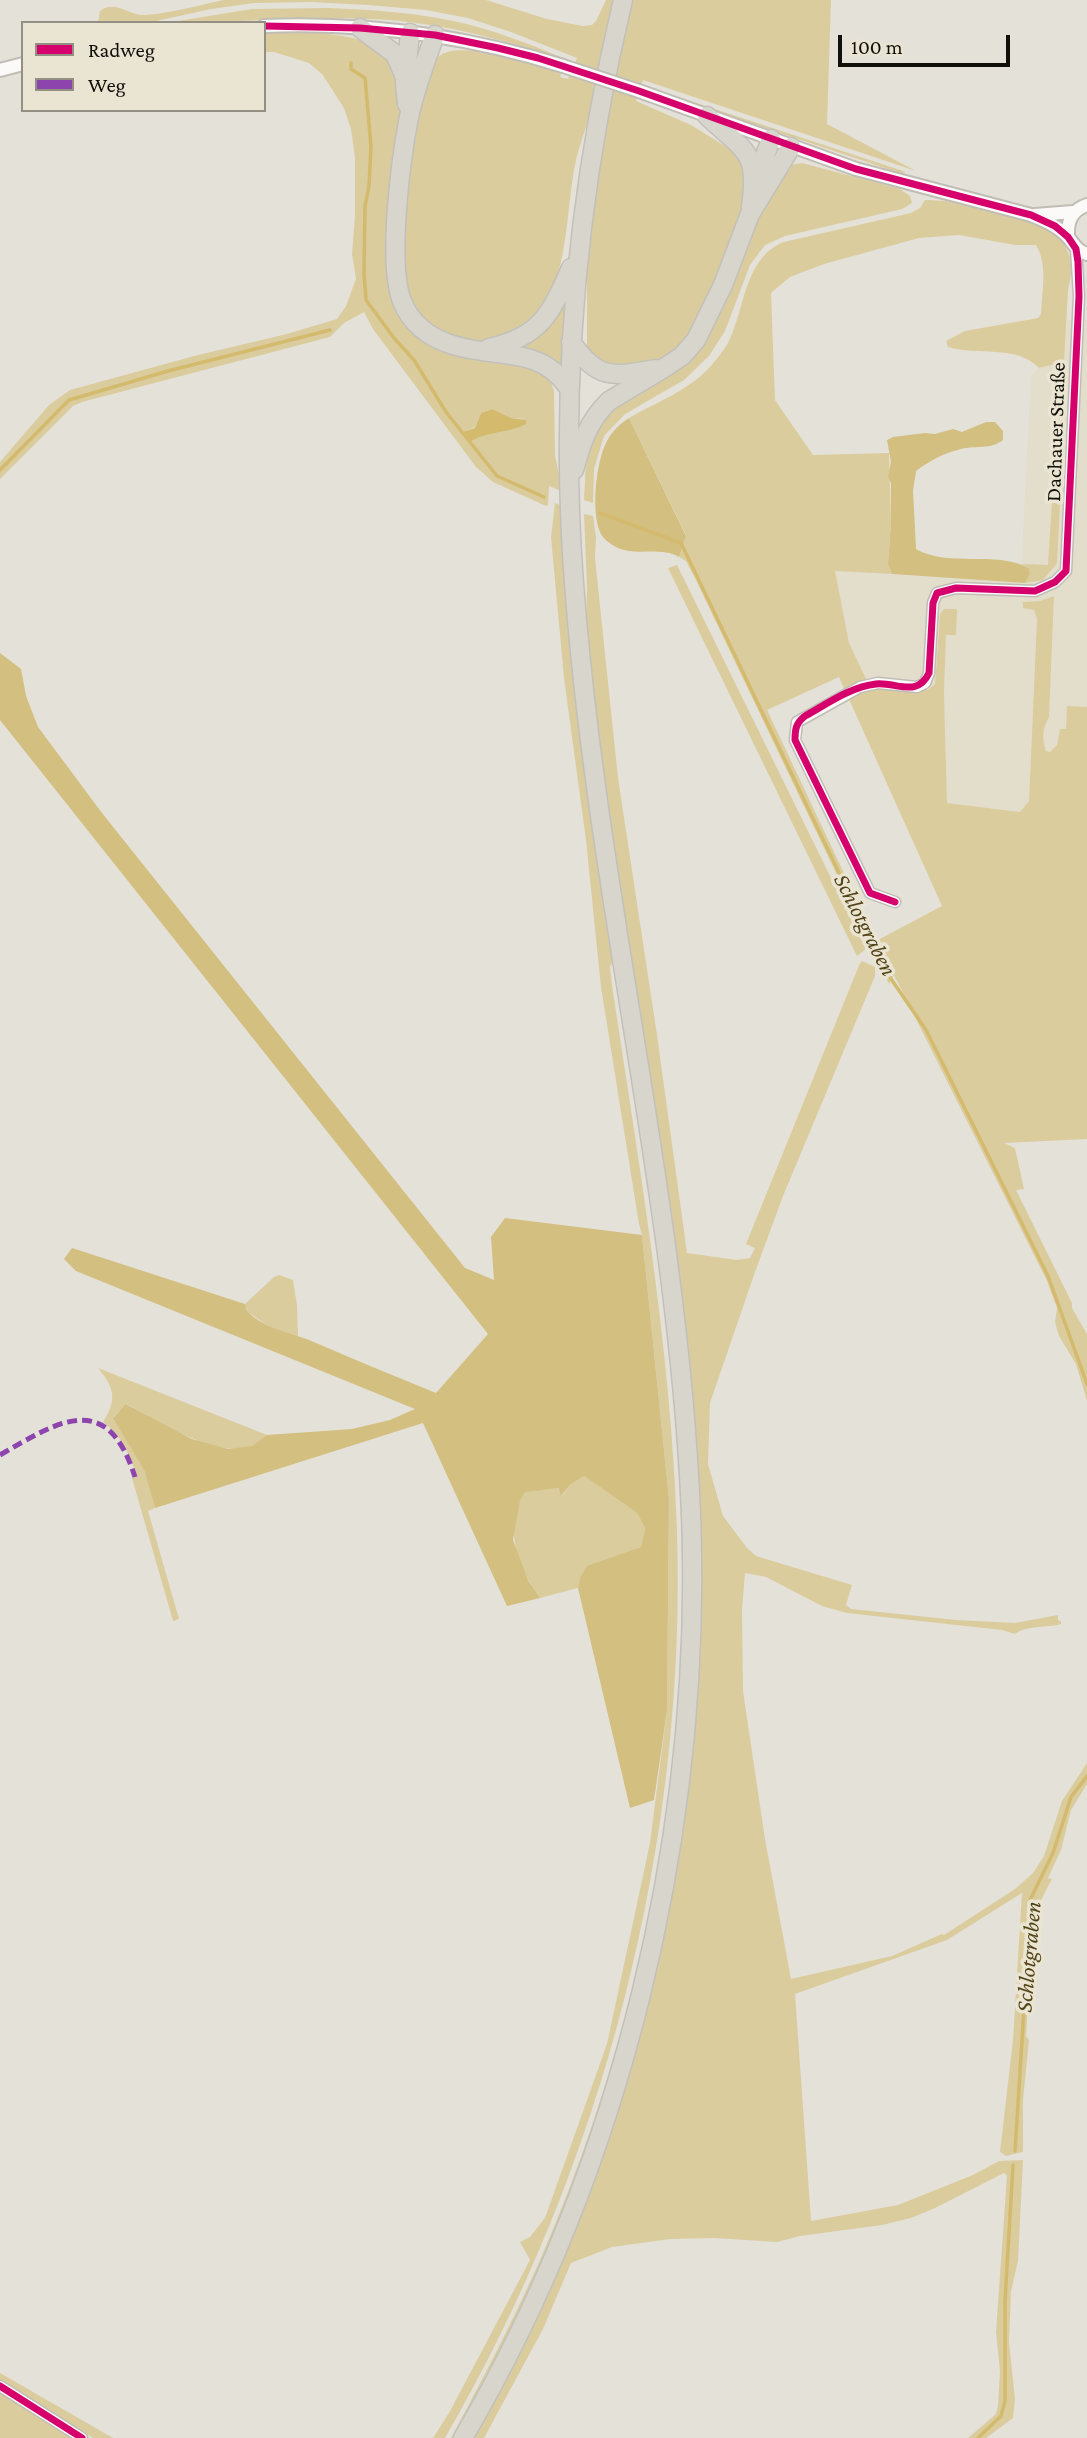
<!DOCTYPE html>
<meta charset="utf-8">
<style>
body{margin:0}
#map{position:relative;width:1087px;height:2438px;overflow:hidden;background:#e4e1d8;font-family:"Crimson Pro",serif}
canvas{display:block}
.legend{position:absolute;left:21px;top:21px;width:245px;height:91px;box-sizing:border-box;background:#eae4d2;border:2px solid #938f82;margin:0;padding:9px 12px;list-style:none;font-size:21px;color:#110f09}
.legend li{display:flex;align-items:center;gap:14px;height:35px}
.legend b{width:35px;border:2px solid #938f82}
.scale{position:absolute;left:838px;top:35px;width:172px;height:32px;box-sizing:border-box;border:4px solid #110f09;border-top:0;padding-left:9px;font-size:21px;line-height:24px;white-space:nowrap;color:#110f09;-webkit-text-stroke:5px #eae4d2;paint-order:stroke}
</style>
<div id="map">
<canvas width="1087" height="2438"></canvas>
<ul class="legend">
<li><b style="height:9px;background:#d6006c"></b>Radweg</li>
<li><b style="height:9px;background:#8e44ad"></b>Weg</li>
</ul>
<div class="scale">100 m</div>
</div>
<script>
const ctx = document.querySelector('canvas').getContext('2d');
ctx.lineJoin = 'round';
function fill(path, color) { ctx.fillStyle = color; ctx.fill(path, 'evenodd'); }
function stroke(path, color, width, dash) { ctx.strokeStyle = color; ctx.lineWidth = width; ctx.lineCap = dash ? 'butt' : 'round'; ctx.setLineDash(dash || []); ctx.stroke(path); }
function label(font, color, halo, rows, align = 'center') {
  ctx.font = font + ' "Crimson Pro",serif'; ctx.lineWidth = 7; ctx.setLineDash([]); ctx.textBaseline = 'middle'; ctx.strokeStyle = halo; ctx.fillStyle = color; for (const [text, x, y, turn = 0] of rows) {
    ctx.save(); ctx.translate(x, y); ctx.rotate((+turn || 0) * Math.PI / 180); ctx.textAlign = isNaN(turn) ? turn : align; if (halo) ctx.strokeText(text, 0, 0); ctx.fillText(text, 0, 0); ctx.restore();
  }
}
fill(new Path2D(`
 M 1067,320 L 1087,320 L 1087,707 L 1067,706 L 1066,729 L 1059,734 L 1057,745 L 1050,753 L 1046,751 L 1043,742 L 1043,726 L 1049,717 L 1054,596 L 1040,601 L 1023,602 L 1034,610 L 1037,619 L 1029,801 L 1020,812 L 947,803 L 944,693 L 946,634 L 940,614 L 935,684 L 928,690 L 869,685 L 849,643 L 835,571 L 1025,583 L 1029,568 L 1022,564 L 1023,535 L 1031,376 L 1039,368 L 1064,362 Z`), '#e3ddcb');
fill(new Path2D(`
 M 224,0 L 486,0 L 547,19 L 583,26 L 592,25 L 596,21 L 606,0 L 615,0 C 606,41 600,84 587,124 C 583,136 579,148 576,160 C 566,208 569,260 546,305 C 544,309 542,316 538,319 C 532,325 500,341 491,342 C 474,344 455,340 440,331 C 383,295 405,210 412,154 C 414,135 425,68 438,57 C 460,38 534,65 561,73 L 560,77 L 568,79 L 577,58 L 511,32 L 468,18 L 426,10 L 368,5 L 310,2 L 254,3 L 211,9 L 147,23 L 98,23 L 100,11 C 113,0 127,13 141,15 C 159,16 204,4 224,0 Z
 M 632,0 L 831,0 L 827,124 L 916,171 L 643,80 L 636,101 L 691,125 L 746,159 L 746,200 L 702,313 L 686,340 L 671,354 L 645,366 L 603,366 L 587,349 L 587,240 L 590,215 L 617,68 Z
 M 329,8 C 370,10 412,12 453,21 C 492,29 529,44 566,59 L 565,60 C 507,41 451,25 389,20 C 315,15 241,23 166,23 L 252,9 Z
 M 264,33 C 290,32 347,31 369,44 C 378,49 387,57 396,63 L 403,119 L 388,265 L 430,344 L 447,353 L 527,364 L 550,379 L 554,391 L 555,456 L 563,492 L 549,486 L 548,505 L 546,506 L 493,482 L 476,467 L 373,329 L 364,312 L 344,323 L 330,337 L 82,402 L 73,406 L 0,479 L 0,462 L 49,405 L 70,390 L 198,355 L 287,334 L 337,319 L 346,306 L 356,279 L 352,254 L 355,216 L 355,157 L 351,129 L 344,108 L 322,74 L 309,63 L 274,52 L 264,52 ZM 491,409 L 511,418 L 525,419 L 484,434 L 470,442 L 462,432 L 475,427 L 481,413 Z
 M 654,89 L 906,172 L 900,173 L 654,91 Z
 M 802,163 L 900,189 L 910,196 L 912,203 L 902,209 L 785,236 L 765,245 L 750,265 L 725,331 L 709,356 L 684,380 L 625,414 L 604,436 L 594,469 L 593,503 L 584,500 L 586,460 L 592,436 L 608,411 L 695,354 L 706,341 L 717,319 L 754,225 L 771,190 L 790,165 Z
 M 925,200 L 946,201 L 1023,220 L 1055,232 L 1062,240 L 1073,263 L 1068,291 L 1064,362 L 1039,368 C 1016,344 977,356 948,347 L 946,341 L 965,331 L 1038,318 L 1041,314 C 1042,291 1048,265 1036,245 L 1015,245 L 959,235 L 919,238 L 824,264 L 790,277 L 771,293 L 775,400 L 813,455 L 889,453 L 891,522 L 888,562 L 892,574 L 835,571 L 849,643 L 869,685 L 928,690 L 935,684 L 940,614 L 944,609 L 957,609 L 956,635 L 946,635 L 944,693 L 947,803 L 1020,812 L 1029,801 L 1037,619 L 1034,610 L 1023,608 L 1023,602 L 1040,601 L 1054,596 L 1049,717 C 1042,729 1042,739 1046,751 L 1050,752 L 1057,745 L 1060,729 L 1066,729 L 1067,706 L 1087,707 L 1087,1139 L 1004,1143 L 1015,1148 L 1024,1189 L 1016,1190 L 1072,1303 L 1072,1308 L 1087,1334 L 1087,1401 L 1076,1364 L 1059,1336 L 1055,1322 L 1057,1308 L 1047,1281 L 894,975 L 889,984 L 695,578 L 686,561 L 679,557 L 686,535 L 629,418 C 655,403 687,391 708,369 C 715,362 723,351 728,343 C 745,310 744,257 784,242 L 911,213 L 920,208 ZM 839,677 L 942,906 L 876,941 L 767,710 Z
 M 566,299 L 564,367 L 560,368 L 547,357 L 509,348 Z
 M 1062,378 L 1062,472 L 1053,472 L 1059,379 Z
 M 1058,485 L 1061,485 L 1057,563 L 1043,580 L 1025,583 L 1030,574 L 1029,568 L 1022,564 L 1048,565 L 1053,486 Z
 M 555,503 L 562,506 L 664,1283 C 677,1406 688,1530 683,1655 C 671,1930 589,2199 454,2438 L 451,2438 C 482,2380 513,2321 540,2260 C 617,2084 665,1890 678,1699 C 691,1526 672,1351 647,1180 C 640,1130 632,1080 623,1029 C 620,1007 617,983 613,961 L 610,967 L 612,985 C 639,1166 671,1347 677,1531 C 687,1844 603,2167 445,2438 L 433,2438 L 449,2413 L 530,2260 L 520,2242 L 530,2237 L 545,2218 L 607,2044 L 650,1843 L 667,1710 L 669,1499 L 642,1235 L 639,1224 L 601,987 L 586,840 L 564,678 L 551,537 Z
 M 584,514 L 593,516 L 596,537 L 595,558 L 618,778 L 657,1035 L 687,1253 L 737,1260 L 750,1258 L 755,1248 L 746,1244 L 860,963 L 862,961 L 875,967 L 875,976 L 783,1196 L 755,1272 L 710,1403 L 708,1464 L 723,1516 L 747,1548 L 756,1556 L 852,1585 L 846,1605 L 851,1609 L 956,1620 L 1015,1623 L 1058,1615 L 1058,1620 L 1061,1622 L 1061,1624 C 1047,1628 1026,1625 1015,1634 L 1002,1630 L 847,1613 L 822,1606 L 766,1577 L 745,1573 L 742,1610 L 743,1691 L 765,1839 L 791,1979 L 892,1956 L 942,1934 L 944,1935 L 1015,1889 L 1033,1873 L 1044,1856 L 1062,1801 L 1087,1763 L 1087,1784 L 1071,1810 L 1061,1850 L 1048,1878 L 1052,1879 C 1037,1906 1034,1916 1032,1946 L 1037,1949 L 1031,1954 L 1026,2036 L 1029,2040 L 1023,2100 L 1023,2152 L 1006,2156 L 1000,2152 L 1013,2040 L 1022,1893 L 947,1940 L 795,1994 L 811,2221 L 898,2205 L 973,2175 L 999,2161 L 1023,2160 L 1018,2261 L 1011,2291 L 1009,2342 L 1015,2399 L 1013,2418 L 986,2438 L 968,2438 L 996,2414 L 998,2406 L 1000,2371 L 996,2332 L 1007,2176 L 1004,2173 L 935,2208 L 911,2218 L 882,2225 L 800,2236 L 777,2242 L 715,2238 L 670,2239 L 612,2247 L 571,2263 L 543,2329 L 484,2438 L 471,2438 L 606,2139 L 693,1725 L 699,1549 L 586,633 L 587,587 Z
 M 677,565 L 866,949 L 857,956 L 668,568 Z
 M 279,1275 L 293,1280 L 297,1305 L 298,1336 L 274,1330 L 245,1310 L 245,1304 L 274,1277 Z
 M 98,1368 L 267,1435 C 263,1438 258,1442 254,1445 C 220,1462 157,1420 127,1404 L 113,1417 L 144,1470 L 155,1508 L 148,1511 L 179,1619 L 173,1621 L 132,1478 L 137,1476 C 130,1455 122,1436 103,1422 C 117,1400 115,1388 98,1368 Z
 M 584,1476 L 637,1513 L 645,1528 L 641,1547 L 580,1578 L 578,1588 L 540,1598 C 517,1565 503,1529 525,1491 L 560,1488 L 562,1496 L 570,1485 Z
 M 0,2373 L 113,2438 L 93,2438 L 0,2381 Z
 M 0,2393 L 73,2438 L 0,2438 Z`), '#dbcc9e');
fill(new Path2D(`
 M 629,418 L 686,536 L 679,557 C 660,546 636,557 616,547 C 609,543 603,539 600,532 C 591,511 596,461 607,441 C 612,431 620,424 629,418 Z
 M 986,422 L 995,422 L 1003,431 L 1003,440 C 990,450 977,445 961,449 C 944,453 929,461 916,471 L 913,491 L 916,549 C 949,568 994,550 1029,568 L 1030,574 L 1025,583 L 892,574 L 888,563 L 891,522 L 891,483 L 888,477 L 891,462 L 887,440 L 893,437 L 925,433 L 935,434 L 953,429 L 962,432 Z
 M 0,653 L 21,669 L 26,696 L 38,727 L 102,813 L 465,1268 L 494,1280 L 491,1237 L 505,1218 L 642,1235 L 669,1499 L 667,1710 L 654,1800 L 630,1808 L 578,1588 L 580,1578 L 587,1566 L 641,1547 L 645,1528 L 637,1513 L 584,1476 L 570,1485 L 561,1496 L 559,1488 L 525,1492 L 520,1501 L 513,1540 L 528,1580 L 540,1598 L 507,1606 L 423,1423 L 155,1508 L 144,1470 L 113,1418 L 126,1404 L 192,1439 L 228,1449 L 252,1446 L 267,1435 L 352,1429 L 390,1420 L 415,1409 L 76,1271 L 64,1259 L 72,1248 L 245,1304 L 246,1310 C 264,1329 286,1331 309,1340 C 351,1358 394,1376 436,1393 L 488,1334 L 0,720 Z`), '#d3bf7f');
fill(new Path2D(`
 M 492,409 L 511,418 L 526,420 L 526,424 C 507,434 489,430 470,442 L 462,432 L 475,428 L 481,413 Z`), '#d3ba6d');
stroke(new Path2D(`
 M 351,63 L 351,69 L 365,78 L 371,146 L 369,186 L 365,206 L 364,273 L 366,300 L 394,338 L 414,360 L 446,412 L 497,476 L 544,497
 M 0,470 L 69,400 L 168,371 L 330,330
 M 600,513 L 681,543 L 887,973 L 926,1030 L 1048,1276 L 1087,1384
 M 1015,2151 L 1031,1898 L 1053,1853 L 1071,1797 L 1087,1776
 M 978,2438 L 1001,2416 L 1005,2401 L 1005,2301 L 1013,2165`), '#d3ba6d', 3.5);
const minor = new Path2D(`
 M 895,902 L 870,893 L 795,740 L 797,722 L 860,687 L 878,683 L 917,687 L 925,683 L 929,673 L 933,603 L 937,593 L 956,588 L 1035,591 L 1055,582 L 1066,571 L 1079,296 L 1076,249
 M 0,2386 L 82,2438`);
const tertiary = new Path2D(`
 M 264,26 C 365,22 467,36 563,66
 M 0,70 L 23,64
 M 639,91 L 856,169 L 1031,215 C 1043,220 1056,225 1066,235 C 1074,243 1075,250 1087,254
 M 1035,215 L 1073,212
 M 1068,237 C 1067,221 1072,210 1087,205`);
const trunk = new Path2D(`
 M 360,28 L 395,54 L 404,75
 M 435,35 C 425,62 415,89 409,117 C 401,158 387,263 402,301 C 411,324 430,338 453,345 C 496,359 539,345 568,387
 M 407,104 L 405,83 L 410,33
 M 707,116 C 745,152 759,150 751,207
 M 756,180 L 771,139
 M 571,342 C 599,380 611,377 656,369
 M 489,348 C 541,337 551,313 571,268
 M 574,470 C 581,444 588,421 609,401 L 664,368 L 682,356 L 696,340 L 723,285 L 750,214 L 791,147
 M 463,2438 C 623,2165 703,1830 691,1514 C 678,1201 597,896 574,583 C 559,386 577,192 623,0`);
stroke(minor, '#c0bdb6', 13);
stroke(tertiary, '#c0bdb6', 16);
stroke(trunk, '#c1c0bb', 21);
stroke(minor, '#fbfaf9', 10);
stroke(tertiary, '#fbfaf9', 12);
stroke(trunk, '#d8d5cc', 18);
const tertiaryBridge = new Path2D(`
 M 563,66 L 639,91`);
stroke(tertiaryBridge, '#c0bdb6', 16, []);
stroke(tertiaryBridge, '#fbfaf9', 12);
stroke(new Path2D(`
 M 0,1455 C 59,1421 107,1389 135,1477`), '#8e44ad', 5, [10, 5]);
stroke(new Path2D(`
 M 264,26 L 360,28 L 435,35 L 498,48 L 538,58 L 639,91 L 856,169 L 1031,215 L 1055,226 L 1068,237 L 1076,249 L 1078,262 L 1079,296 L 1066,571 L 1055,582 L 1035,591 L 956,588 L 937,593 L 933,603 L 929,673 C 917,698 897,682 876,684 C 850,687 827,704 805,716 C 796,723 795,729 795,740 L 870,893 L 895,902
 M 0,2386 L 82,2438`), '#d6006c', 7);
label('21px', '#110f09', '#eae4d2', [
 ["Dachauer Straße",1056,432,-88]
]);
label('italic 23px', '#524418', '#eae4d2', [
 ["Schlotgraben",865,925,63],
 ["Schlotgraben",1029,1957,-85]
]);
</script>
